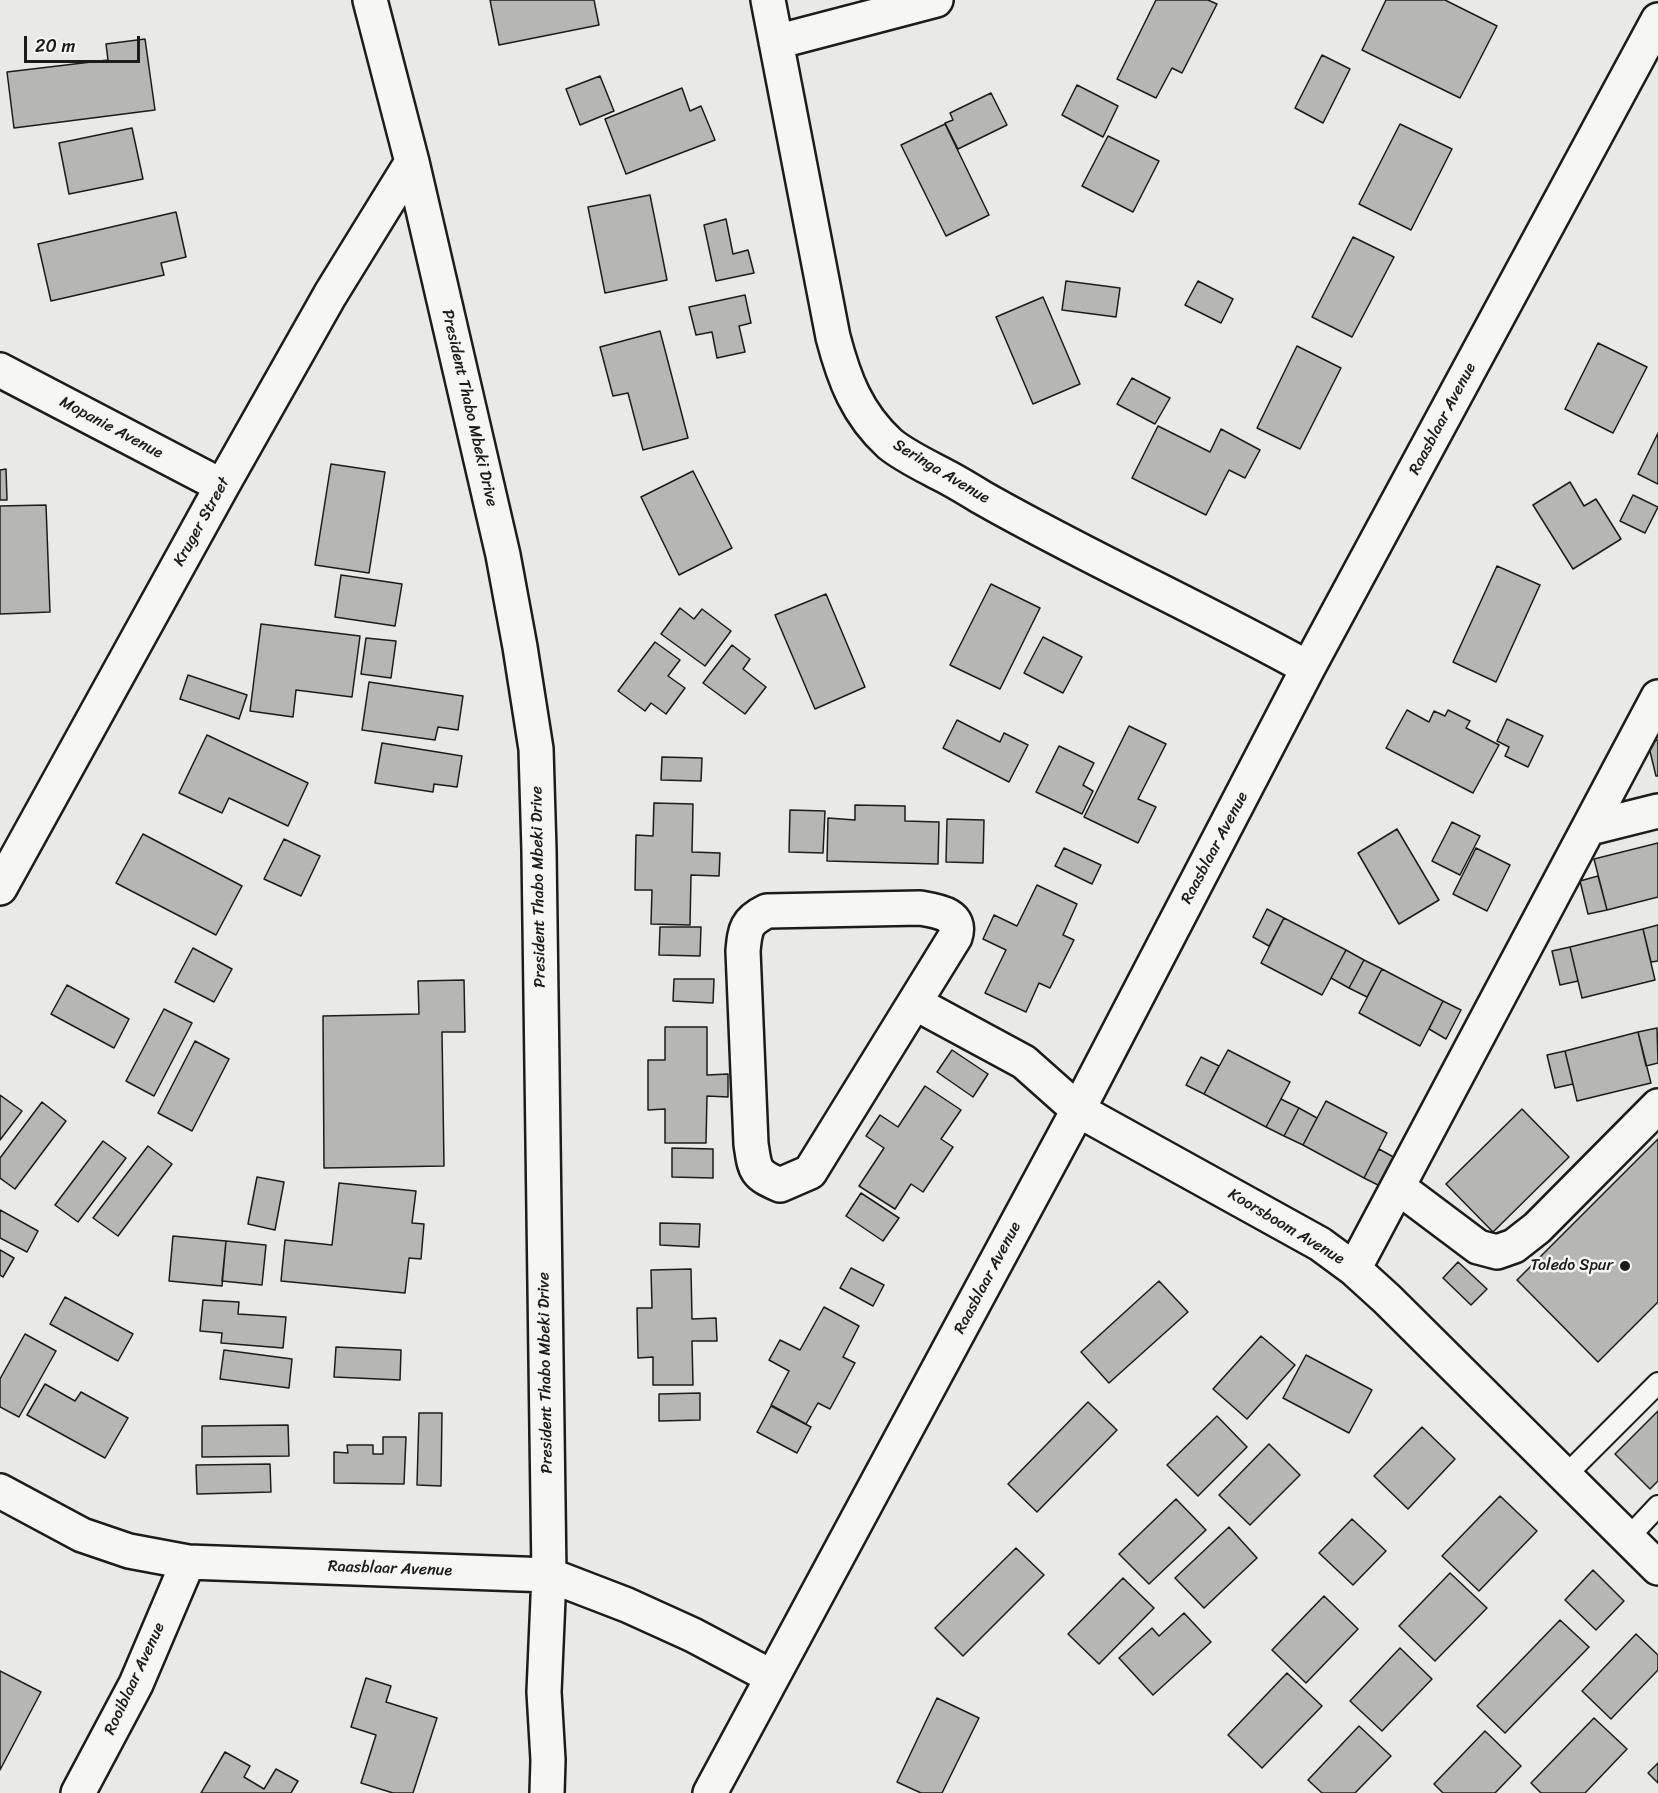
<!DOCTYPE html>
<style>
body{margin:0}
#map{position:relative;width:1658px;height:1793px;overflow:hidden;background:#e9e9e5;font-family:Sriracha,sans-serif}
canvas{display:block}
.scale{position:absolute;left:24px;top:36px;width:116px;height:27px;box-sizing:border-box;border:3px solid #1c1c1c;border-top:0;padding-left:8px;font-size:18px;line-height:21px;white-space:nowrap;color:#1c1c1c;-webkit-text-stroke:4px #f6f6f2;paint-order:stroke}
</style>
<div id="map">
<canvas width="1658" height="1793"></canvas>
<div class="scale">20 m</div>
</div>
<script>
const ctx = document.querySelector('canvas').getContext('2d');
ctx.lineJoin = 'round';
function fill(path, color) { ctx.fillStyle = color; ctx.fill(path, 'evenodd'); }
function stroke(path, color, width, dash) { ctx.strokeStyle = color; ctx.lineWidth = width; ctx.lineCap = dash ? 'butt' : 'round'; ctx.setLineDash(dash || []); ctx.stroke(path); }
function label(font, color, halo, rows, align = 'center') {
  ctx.font = font + ' Sriracha,sans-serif'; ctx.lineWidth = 5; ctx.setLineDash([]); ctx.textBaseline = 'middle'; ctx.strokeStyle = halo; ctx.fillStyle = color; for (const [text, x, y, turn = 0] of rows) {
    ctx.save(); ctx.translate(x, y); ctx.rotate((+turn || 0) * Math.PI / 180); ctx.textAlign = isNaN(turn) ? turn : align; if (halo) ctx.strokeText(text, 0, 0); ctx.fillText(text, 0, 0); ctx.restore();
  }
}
const building = new Path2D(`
 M 490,0 L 594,0 L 599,25 L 499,45 Z
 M 1156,0 L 1208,0 L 1217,4 L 1182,73 L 1172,68 L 1156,98 L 1117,79 Z
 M 1386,0 L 1445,0 L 1497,26 L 1460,98 L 1362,50 Z
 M 145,39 L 155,110 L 14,128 L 7,72 L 108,60 L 106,44 Z
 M 1322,55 L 1350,69 L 1323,123 L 1295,108 Z
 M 600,76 L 614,111 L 580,125 L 566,89 Z
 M 1077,85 L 1118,106 L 1103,137 L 1062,115 Z
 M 682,88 L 690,111 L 701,106 L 715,140 L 626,174 L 605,119 Z
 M 991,93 L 1007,125 L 958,149 L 945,123 L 953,120 L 950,113 Z
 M 945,124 L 989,215 L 946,236 L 901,145 Z
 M 1400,124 L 1452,149 L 1411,230 L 1359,204 Z
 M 132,128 L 143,179 L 69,194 L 59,143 Z
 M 1108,136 L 1159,161 L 1133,212 L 1082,186 Z
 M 650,195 L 667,280 L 605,293 L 588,207 Z
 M 176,212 L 186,257 L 161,263 L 164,275 L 51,301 L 38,244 Z
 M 726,219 L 733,254 L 748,250 L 754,273 L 716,281 L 704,225 Z
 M 1353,237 L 1394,257 L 1352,337 L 1312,317 Z
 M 1066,281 L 1120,288 L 1116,317 L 1062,310 Z
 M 1198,281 L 1233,299 L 1221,323 L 1185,305 Z
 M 745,295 L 751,323 L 739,326 L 745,352 L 717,358 L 712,332 L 696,335 L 689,307 Z
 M 1043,297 L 1080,384 L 1033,404 L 996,317 Z
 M 660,331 L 688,438 L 643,450 L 628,393 L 613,396 L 600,347 Z
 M 1598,343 L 1647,367 L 1613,433 L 1565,409 Z
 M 1297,346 L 1341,368 L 1300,449 L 1257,428 Z
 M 1132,378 L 1170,398 L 1155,424 L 1117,404 Z
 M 1158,426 L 1210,452 L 1221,429 L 1260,450 L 1245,478 L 1229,470 L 1206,515 L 1132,478 Z
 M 1658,433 L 1658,484 L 1638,474 Z
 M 331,464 L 385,472 L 369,573 L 315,565 Z
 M 6,469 L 7,500 L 0,500 L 0,470 Z
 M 693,471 L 732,548 L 679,575 L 641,497 Z
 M 1570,482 L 1584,506 L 1596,499 L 1621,539 L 1573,569 L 1533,505 Z
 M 1633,495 L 1658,507 L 1645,533 L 1620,521 Z
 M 46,505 L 50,612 L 0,614 L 0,506 Z
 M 1497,566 L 1540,585 L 1496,682 L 1453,662 Z
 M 341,575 L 402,584 L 395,626 L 335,617 Z
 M 991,584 L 1040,608 L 1000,689 L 950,665 Z
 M 826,594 L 865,687 L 815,709 L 775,615 Z
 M 680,608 L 694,619 L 702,609 L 731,631 L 705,666 L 661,634 Z
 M 261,624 L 360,636 L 352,697 L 296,690 L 293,717 L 250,711 Z
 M 1043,637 L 1082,657 L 1063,693 L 1024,673 Z
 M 366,638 L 396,641 L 391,678 L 361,674 Z
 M 655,642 L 680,660 L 668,676 L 685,688 L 666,714 L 651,703 L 645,711 L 618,691 Z
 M 732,645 L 750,659 L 743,669 L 766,687 L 745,714 L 703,683 Z
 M 188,675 L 247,695 L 239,719 L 180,699 Z
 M 369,682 L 463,696 L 458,730 L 438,727 L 435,740 L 362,730 Z
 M 1407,710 L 1429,722 L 1434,711 L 1445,716 L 1448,710 L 1470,721 L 1466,728 L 1499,745 L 1473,793 L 1386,748 Z
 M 1507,719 L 1543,736 L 1528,767 L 1505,756 L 1509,747 L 1497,741 Z
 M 957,720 L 1000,742 L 1004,733 L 1028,745 L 1009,782 L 943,748 Z
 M 1129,726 L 1166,744 L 1138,799 L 1156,807 L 1138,843 L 1084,817 Z
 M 207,735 L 308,783 L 288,826 L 229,798 L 222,813 L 179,793 Z
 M 1658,740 L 1658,776 L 1656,776 L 1648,743 Z
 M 382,743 L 462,756 L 457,787 L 434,784 L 433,792 L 375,783 Z
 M 1059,746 L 1094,763 L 1083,785 L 1093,791 L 1082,814 L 1036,792 Z
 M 662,757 L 702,758 L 701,781 L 661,780 Z
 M 654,803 L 693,804 L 692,852 L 720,853 L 719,876 L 691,875 L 690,925 L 651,924 L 652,890 L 635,890 L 636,835 L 653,836 Z
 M 855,805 L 905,806 L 905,821 L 939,822 L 938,864 L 827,861 L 828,818 L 855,820 Z
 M 790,810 L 825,811 L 823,853 L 789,852 Z
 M 947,819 L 984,820 L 983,863 L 946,862 Z
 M 1452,822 L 1480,836 L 1460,875 L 1432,861 Z
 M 1397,829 L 1439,900 L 1399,924 L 1358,853 Z
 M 143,834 L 242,886 L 216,935 L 116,883 Z
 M 284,839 L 320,856 L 301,896 L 264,879 Z
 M 1658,843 L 1658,897 L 1607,910 L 1594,859 Z
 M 1064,848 L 1101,865 L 1092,884 L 1055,866 Z
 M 1476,848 L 1510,865 L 1487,911 L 1453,894 Z
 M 1598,876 L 1607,910 L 1588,914 L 1580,881 Z
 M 1037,885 L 1077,904 L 1063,935 L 1074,940 L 1050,988 L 1039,983 L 1026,1012 L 985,993 L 1006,950 L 983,939 L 994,915 L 1017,926 Z
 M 1267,909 L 1284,918 L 1269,946 L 1253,937 Z
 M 1284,918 L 1346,950 L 1322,995 L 1261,963 Z
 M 1658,925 L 1658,961 L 1651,962 L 1643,929 Z
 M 660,927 L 701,927 L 700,956 L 659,955 Z
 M 1643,929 L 1655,980 L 1582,998 L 1570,947 Z
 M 1570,947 L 1578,981 L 1560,985 L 1552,951 Z
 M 193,948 L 232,969 L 214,1002 L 175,982 Z
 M 1346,950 L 1364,960 L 1349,988 L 1331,978 Z
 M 1364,960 L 1382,969 L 1367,997 L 1349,988 Z
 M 1382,969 L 1443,1001 L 1420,1046 L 1359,1013 Z
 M 674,979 L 714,979 L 713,1003 L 673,1001 Z
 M 464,980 L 465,1032 L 442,1032 L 444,1166 L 324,1168 L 323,1016 L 419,1014 L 418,981 Z
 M 67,985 L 129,1019 L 114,1048 L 51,1014 Z
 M 1443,1001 L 1461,1010 L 1446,1039 L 1429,1029 Z
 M 164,1009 L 192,1023 L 154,1096 L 126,1081 Z
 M 665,1027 L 707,1027 L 707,1075 L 728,1074 L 728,1097 L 707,1096 L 706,1143 L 665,1143 L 665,1109 L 648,1110 L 648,1060 L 665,1060 Z
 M 1657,1028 L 1658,1063 L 1646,1066 L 1638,1032 Z
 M 1638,1032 L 1651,1083 L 1577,1101 L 1565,1051 Z
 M 195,1041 L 229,1059 L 192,1131 L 158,1113 Z
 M 952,1050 L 988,1074 L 973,1097 L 937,1072 Z
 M 1228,1050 L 1290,1082 L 1266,1127 L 1204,1094 Z
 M 1565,1051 L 1573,1084 L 1555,1088 L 1547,1055 Z
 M 1201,1057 L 1219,1066 L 1204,1094 L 1186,1085 Z
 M 925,1086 L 961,1110 L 941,1139 L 953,1147 L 923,1192 L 911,1184 L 895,1209 L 859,1186 L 884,1148 L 866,1136 L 880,1115 L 898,1127 Z
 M 0,1095 L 22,1111 L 0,1140 Z
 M 1281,1099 L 1299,1108 L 1284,1136 L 1266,1127 Z
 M 1326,1101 L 1387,1133 L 1364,1178 L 1303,1145 Z
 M 42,1102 L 66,1121 L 15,1189 L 0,1178 L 0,1158 Z
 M 1299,1108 L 1317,1118 L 1303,1145 L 1284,1136 Z
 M 1522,1109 L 1569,1157 L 1493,1232 L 1446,1184 Z
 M 1658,1139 L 1658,1302 L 1598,1362 L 1517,1280 Z
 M 103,1141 L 126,1158 L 78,1222 L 55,1205 Z
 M 148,1146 L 172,1164 L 118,1236 L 93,1218 Z
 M 672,1148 L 713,1149 L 713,1178 L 672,1177 Z
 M 1379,1149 L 1397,1159 L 1382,1187 L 1364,1178 Z
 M 257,1177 L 284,1182 L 275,1230 L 248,1224 Z
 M 339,1183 L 416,1191 L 412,1223 L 424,1224 L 421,1259 L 409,1258 L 405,1293 L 281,1281 L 285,1240 L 332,1245 Z
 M 861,1193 L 899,1218 L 883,1241 L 846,1216 Z
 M 0,1210 L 38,1231 L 27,1252 L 0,1238 Z
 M 660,1223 L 700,1224 L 699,1247 L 660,1245 Z
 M 173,1236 L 226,1241 L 222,1286 L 169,1281 Z
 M 226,1241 L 266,1245 L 262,1285 L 222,1281 Z
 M 0,1250 L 14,1258 L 3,1277 L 0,1275 Z
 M 1458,1262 L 1487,1289 L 1471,1305 L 1443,1278 Z
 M 851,1268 L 884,1285 L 873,1306 L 840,1288 Z
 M 691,1269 L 692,1319 L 716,1318 L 717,1341 L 692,1341 L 693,1385 L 653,1385 L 653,1357 L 638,1358 L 637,1308 L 652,1308 L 651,1270 Z
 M 1159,1281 L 1188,1312 L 1109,1383 L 1081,1352 Z
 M 65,1297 L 133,1334 L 118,1361 L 50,1324 Z
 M 203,1300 L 239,1302 L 238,1314 L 286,1317 L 283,1348 L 221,1343 L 222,1333 L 200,1331 Z
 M 824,1307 L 859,1326 L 843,1357 L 855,1363 L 830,1409 L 818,1403 L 806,1424 L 771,1405 L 789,1371 L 769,1360 L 780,1340 L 800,1350 Z
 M 25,1334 L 56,1351 L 19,1417 L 0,1407 L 0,1379 Z
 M 1261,1336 L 1295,1365 L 1247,1419 L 1213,1389 Z
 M 336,1347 L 401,1350 L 400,1380 L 334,1377 Z
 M 224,1350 L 292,1359 L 289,1388 L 220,1379 Z
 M 1306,1355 L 1372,1390 L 1349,1433 L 1283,1398 Z
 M 45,1384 L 75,1401 L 81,1392 L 128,1418 L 105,1458 L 27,1415 Z
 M 700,1393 L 700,1420 L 659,1421 L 659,1394 Z
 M 1088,1402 L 1117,1430 L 1037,1512 L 1008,1484 Z
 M 771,1406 L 811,1427 L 797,1453 L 757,1432 Z
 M 1658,1411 L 1658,1481 L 1650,1489 L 1615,1454 Z
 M 419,1413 L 442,1413 L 441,1486 L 417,1485 Z
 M 1217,1416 L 1247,1447 L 1198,1496 L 1167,1465 Z
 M 288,1425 L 289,1456 L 202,1457 L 202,1426 Z
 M 1422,1427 L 1455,1459 L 1408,1509 L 1374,1476 Z
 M 383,1437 L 406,1437 L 404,1484 L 334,1483 L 334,1452 L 348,1453 L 347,1445 L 373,1445 L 373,1454 L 383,1454 Z
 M 1269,1444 L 1300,1475 L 1250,1525 L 1219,1495 Z
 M 270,1464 L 271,1492 L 197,1494 L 196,1465 Z
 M 1500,1496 L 1537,1531 L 1479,1591 L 1442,1556 Z
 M 1176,1499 L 1206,1530 L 1149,1584 L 1119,1554 Z
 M 1352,1519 L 1386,1551 L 1353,1585 L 1319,1553 Z
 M 1229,1527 L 1257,1558 L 1204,1608 L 1175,1578 Z
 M 1016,1548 L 1044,1575 L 963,1656 L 935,1628 Z
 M 1593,1570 L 1624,1601 L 1596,1630 L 1565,1600 Z
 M 1450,1573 L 1487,1608 L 1435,1661 L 1399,1626 Z
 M 1123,1578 L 1154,1608 L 1099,1664 L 1068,1634 Z
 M 1324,1596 L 1358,1629 L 1306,1683 L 1272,1650 Z
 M 1184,1613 L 1211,1642 L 1153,1695 L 1119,1658 L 1152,1628 L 1159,1636 Z
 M 1560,1620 L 1589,1647 L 1505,1733 L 1477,1706 Z
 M 1636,1634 L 1658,1655 L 1658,1670 L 1611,1719 L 1582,1691 Z
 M 1400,1648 L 1432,1679 L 1382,1731 L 1350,1701 Z
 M 0,1671 L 41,1692 L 0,1770 Z
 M 1287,1673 L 1322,1706 L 1262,1768 L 1228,1735 Z
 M 366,1678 L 391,1686 L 386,1702 L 437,1718 L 413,1793 L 393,1793 L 361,1783 L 376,1735 L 351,1727 Z
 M 937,1698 L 979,1718 L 942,1793 L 921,1793 L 897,1782 Z
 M 1594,1718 L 1627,1749 L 1585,1793 L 1541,1793 L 1531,1783 Z
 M 1359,1726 L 1391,1756 L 1355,1793 L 1322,1793 L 1308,1780 Z
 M 1485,1731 L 1521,1766 L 1495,1793 L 1443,1793 L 1434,1784 Z
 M 225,1752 L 250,1766 L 244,1777 L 264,1789 L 276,1769 L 298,1781 L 291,1793 L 201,1793 Z
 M 1658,1763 L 1658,1783 L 1648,1773 Z`);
fill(building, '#b6b6b3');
stroke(building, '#1c1c1c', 1.5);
const service = new Path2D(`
 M 1565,1476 L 1658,1383
 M 1628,1538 L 1658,1506`);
const minor = new Path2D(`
 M 370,0 L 412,162 L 503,555 L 520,647 L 536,749 L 539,851 L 549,1575 L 544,1692 L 548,1760 L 547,1793
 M 768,0 L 833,337 C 844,379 857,414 890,444 C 905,456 924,465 941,474 C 955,481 968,489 981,497 C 1088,558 1200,608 1308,668
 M 776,42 L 936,0
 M 0,370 L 222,486
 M 1590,828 L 1658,811
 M 0,888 L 222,486 L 330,295 L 412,162
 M 920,908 C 937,911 963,914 955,937 L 810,1172 L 780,1185 C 754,1174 755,1170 751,1144 L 743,951 C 745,929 746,921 767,911 Z
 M 915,1003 L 1024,1062 L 1078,1110 L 1320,1244 L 1354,1269 L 1387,1299 L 1658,1568
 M 1398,1187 L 1478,1247 L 1497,1252 L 1514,1246 L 1537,1228 L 1658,1106
 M 1354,1269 L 1658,697
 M 0,1491 L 82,1535 L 129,1551 L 188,1562 L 549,1575 L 627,1605 L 693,1635 L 772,1677
 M 78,1793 L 136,1684 L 188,1562
 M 710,1793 L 1078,1110 L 1308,668 L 1658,20`);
stroke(service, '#1c1c1c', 24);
stroke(minor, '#1c1c1c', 38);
stroke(service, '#f6f6f2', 20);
stroke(minor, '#f6f6f2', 33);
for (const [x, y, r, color] of [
 [1625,1266,6,"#1c1c1c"]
]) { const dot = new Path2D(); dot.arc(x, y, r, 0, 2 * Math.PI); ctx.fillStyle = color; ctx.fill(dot); stroke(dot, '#f6f6f2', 2); }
label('16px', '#1c1c1c', '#f6f6f2', [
 ["President Thabo Mbeki Drive",469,408,77],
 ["Raasblaar Avenue",1443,419,-62],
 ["Mopanie Avenue",111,428,28],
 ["Seringa Avenue",941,472,31],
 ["Kruger Street",202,522,-61],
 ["Raasblaar Avenue",1215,848,-62],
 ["President Thabo Mbeki Drive",539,887,-91],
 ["Koorsboom Avenue",1286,1227,31],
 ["Raasblaar Avenue",988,1278,-62],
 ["President Thabo Mbeki Drive",546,1373,-91],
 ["Raasblaar Avenue",390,1569,2],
 ["Rooiblaar Avenue",135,1679,-65]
]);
label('16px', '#1c1c1c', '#f6f6f2', [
 ["Toledo Spur",1613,1266]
], 'right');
</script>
